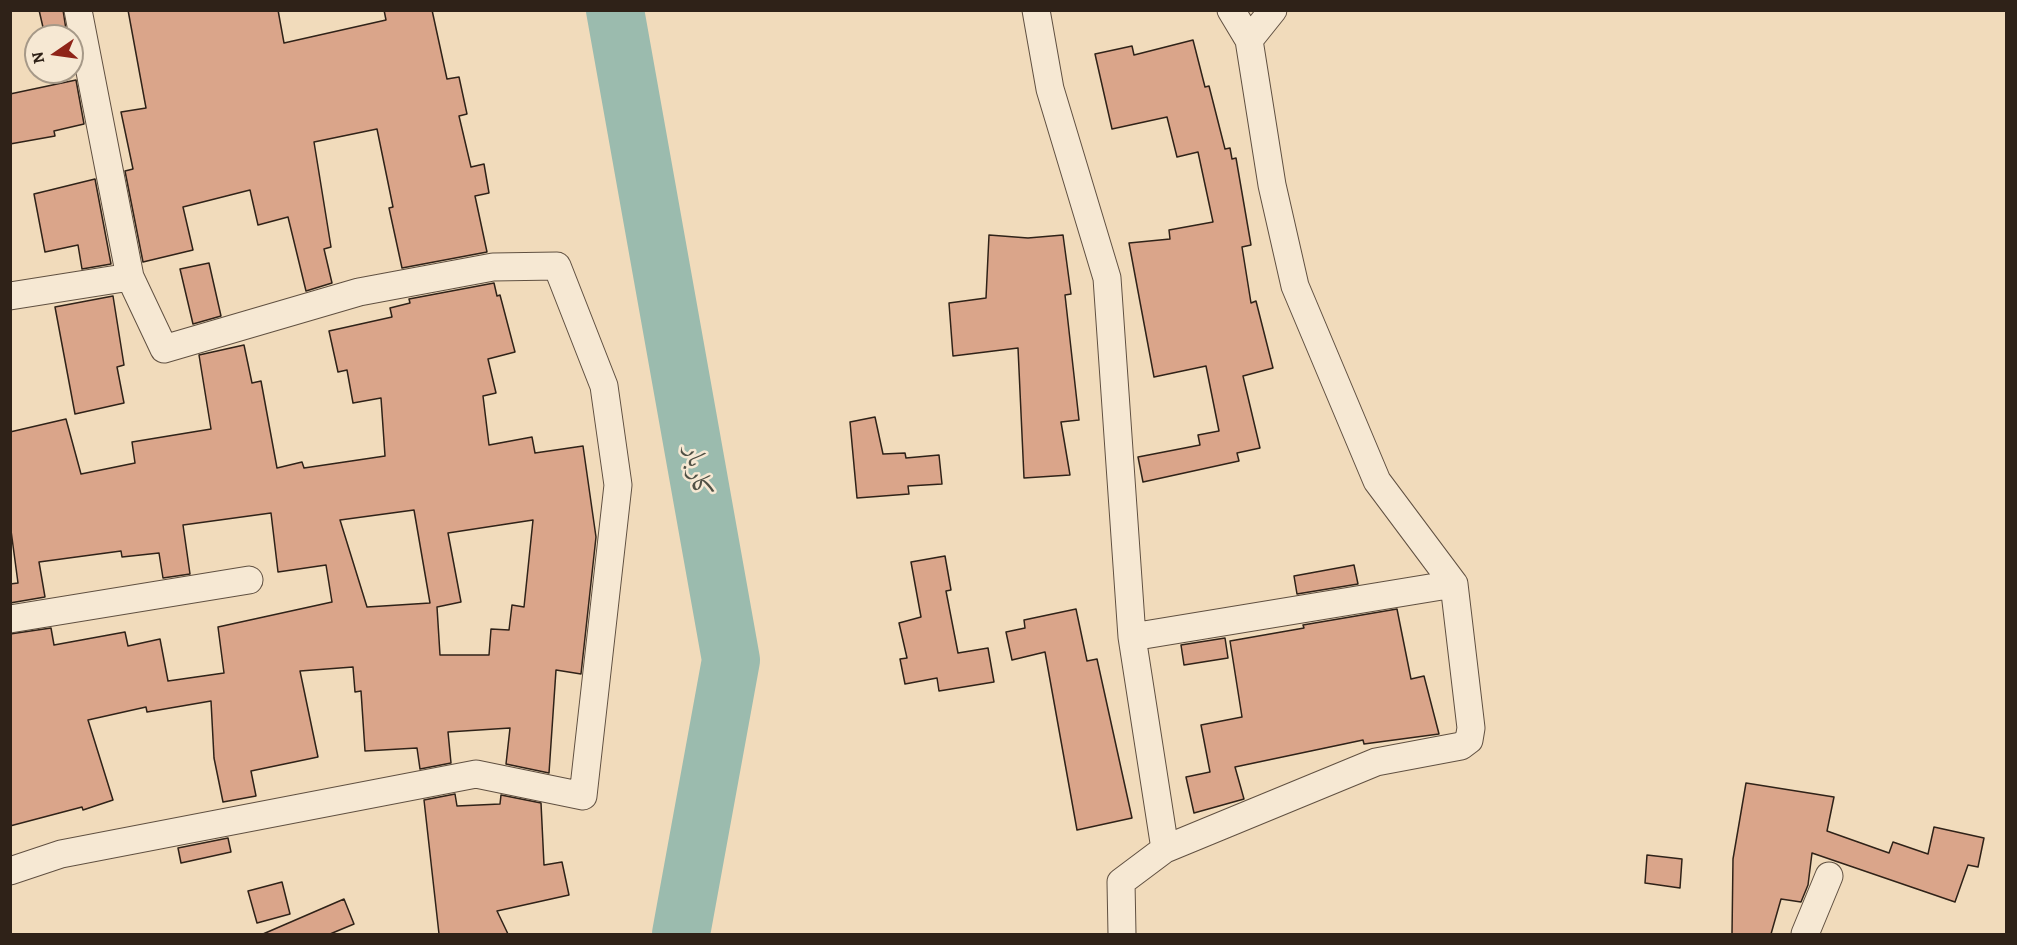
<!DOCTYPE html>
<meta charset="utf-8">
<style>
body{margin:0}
#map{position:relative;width:2017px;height:945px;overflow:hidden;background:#f1dbbb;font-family:Alegreya,serif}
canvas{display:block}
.frame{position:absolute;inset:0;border:12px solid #2f2218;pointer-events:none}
.north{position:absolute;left:24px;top:24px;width:60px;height:60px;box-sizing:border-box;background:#f6e8d3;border:2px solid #a69988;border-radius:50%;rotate:257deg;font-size:16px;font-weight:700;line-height:24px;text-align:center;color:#2f2218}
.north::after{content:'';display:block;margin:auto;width:21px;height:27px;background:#8f2418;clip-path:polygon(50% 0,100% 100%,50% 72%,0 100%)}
</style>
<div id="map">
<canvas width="2017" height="945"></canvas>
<div class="frame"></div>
<div class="north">N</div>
</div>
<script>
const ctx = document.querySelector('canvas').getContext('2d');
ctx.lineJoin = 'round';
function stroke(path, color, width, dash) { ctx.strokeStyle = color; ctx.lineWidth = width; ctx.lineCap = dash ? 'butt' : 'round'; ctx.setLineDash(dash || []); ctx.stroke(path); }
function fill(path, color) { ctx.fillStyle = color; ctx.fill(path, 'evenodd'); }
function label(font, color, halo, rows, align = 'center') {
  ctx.font = font + ' Alegreya,Amiri,serif'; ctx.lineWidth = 5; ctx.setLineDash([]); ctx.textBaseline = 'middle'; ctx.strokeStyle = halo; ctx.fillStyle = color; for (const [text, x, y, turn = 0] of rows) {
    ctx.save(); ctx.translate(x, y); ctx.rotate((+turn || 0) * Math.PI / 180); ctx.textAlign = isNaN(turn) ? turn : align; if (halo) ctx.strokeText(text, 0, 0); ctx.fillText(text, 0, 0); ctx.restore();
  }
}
stroke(new Path2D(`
 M 615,10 L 731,660 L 681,934`), '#9bbbae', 58);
const building = new Path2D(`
 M 39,10 L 63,10 L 67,36 L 45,36 Z
 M 128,10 L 278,10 L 284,43 L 386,20 L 384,10 L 432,10 L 447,79 L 459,77 L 467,114 L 459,116 L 471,167 L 484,164 L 489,193 L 475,196 L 487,252 L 402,268 L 389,208 L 393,207 L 377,129 L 314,142 L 331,247 L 324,249 L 332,283 L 306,291 L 288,217 L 258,225 L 250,190 L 183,207 L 193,250 L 143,262 L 125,171 L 133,169 L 121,112 L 146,108 Z
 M 1193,40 L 1205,87 L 1209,86 L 1225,149 L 1230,148 L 1232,159 L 1236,158 L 1251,245 L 1242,247 L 1251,303 L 1256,301 L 1273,368 L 1243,376 L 1260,448 L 1237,453 L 1239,461 L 1143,482 L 1138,457 L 1200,445 L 1198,435 L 1219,431 L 1206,366 L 1154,377 L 1129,243 L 1170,239 L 1169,230 L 1213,222 L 1198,152 L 1177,157 L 1167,117 L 1112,129 L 1095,54 L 1132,46 L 1134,55 Z
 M 76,80 L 84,124 L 54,131 L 55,136 L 10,144 L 10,94 Z
 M 95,179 L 111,264 L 82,269 L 78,245 L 45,252 L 34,194 Z
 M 989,235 L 1028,238 L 1063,235 L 1071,294 L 1065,295 L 1079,420 L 1061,422 L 1070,475 L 1024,478 L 1018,348 L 953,356 L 949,303 L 986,298 Z
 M 209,263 L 221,316 L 193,324 L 180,269 Z
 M 494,283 L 497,296 L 500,295 L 515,352 L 488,359 L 496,393 L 483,396 L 489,445 L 532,437 L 535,453 L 583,446 L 596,537 L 581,674 L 556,670 L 549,773 L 506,764 L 510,728 L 448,732 L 451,763 L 420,769 L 417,748 L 365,751 L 361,691 L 355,692 L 353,667 L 300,671 L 318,757 L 251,771 L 256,796 L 223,802 L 214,758 L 211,701 L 147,712 L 146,707 L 88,720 L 113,800 L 83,810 L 82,807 L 10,826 L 10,634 L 51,628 L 54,645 L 125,632 L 128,646 L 160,639 L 168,681 L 224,673 L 218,627 L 332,602 L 326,565 L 278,572 L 271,513 L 183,525 L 190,574 L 163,578 L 159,553 L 122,557 L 121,551 L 39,562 L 45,597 L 10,603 L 10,584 L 18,583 L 10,523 L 10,432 L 66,419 L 81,474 L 135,463 L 132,442 L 211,429 L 199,355 L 244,345 L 252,383 L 261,381 L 277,468 L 302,462 L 304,468 L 385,456 L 381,398 L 353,403 L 347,370 L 338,372 L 329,331 L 392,317 L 390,308 L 410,303 L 409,299 ZM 414,510 L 430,603 L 367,607 L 340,520 ZM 533,520 L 524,607 L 512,605 L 509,630 L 491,629 L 489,655 L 440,655 L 437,607 L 461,602 L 448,533 Z
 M 113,296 L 124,365 L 117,367 L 124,403 L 75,414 L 55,307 Z
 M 875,417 L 883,454 L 905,453 L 906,458 L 939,455 L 942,484 L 908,486 L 909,494 L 857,498 L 850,422 Z
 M 945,556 L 951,590 L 946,591 L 958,653 L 988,648 L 994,682 L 939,691 L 937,678 L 905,684 L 900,659 L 907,658 L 899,623 L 921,617 L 911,562 Z
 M 1354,565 L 1358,584 L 1297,594 L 1294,576 Z
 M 1076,609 L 1087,661 L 1097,659 L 1132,818 L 1077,830 L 1045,652 L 1012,660 L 1006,632 L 1025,628 L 1024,620 Z
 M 1397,609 L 1411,679 L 1424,676 L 1439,734 L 1364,744 L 1363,740 L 1235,767 L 1244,799 L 1194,813 L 1186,777 L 1210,772 L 1201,725 L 1242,717 L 1230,641 L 1304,628 L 1303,625 Z
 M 1225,638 L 1228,658 L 1184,665 L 1181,645 Z
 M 1746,783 L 1834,797 L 1827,831 L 1889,853 L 1893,842 L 1928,854 L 1934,827 L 1984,838 L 1978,867 L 1968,865 L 1955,902 L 1812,853 L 1808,885 L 1801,902 L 1781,899 L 1771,934 L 1732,934 L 1733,859 Z
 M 455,794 L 457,806 L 500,804 L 501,795 L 541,803 L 544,865 L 562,862 L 569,895 L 497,911 L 508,934 L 439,934 L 424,800 Z
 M 228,838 L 231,852 L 181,863 L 178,848 Z
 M 1647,855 L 1682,859 L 1680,888 L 1645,883 Z
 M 282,882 L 290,914 L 257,923 L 248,891 Z
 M 344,899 L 354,924 L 330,934 L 263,934 Z`);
fill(building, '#daa58a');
stroke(building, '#2f2218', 1.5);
const minor = new Path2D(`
 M 1036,10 L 1050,89 L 1107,278 L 1132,637 L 1165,849 L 1121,882 L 1122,934
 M 1249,40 L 1273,10
 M 10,296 L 130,277
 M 10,619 L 249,580
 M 1132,637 L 1454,584
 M 1165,849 L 1376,762 L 1461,746 L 1469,740 L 1471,728 L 1454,584 L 1377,481 L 1295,286 L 1272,185 L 1249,40 L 1231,10
 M 10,871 L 61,854 L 476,774 L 583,796 L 618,485 L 604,386 L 557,266 L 493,267 L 359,292 L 164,349 L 130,277 L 78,10
 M 1805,934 L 1829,876`);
stroke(minor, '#605041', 29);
stroke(minor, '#f6e8d3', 27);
label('italic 26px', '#4f5045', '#f6e8d3', [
 ["کاربار",697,473,80]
]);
</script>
